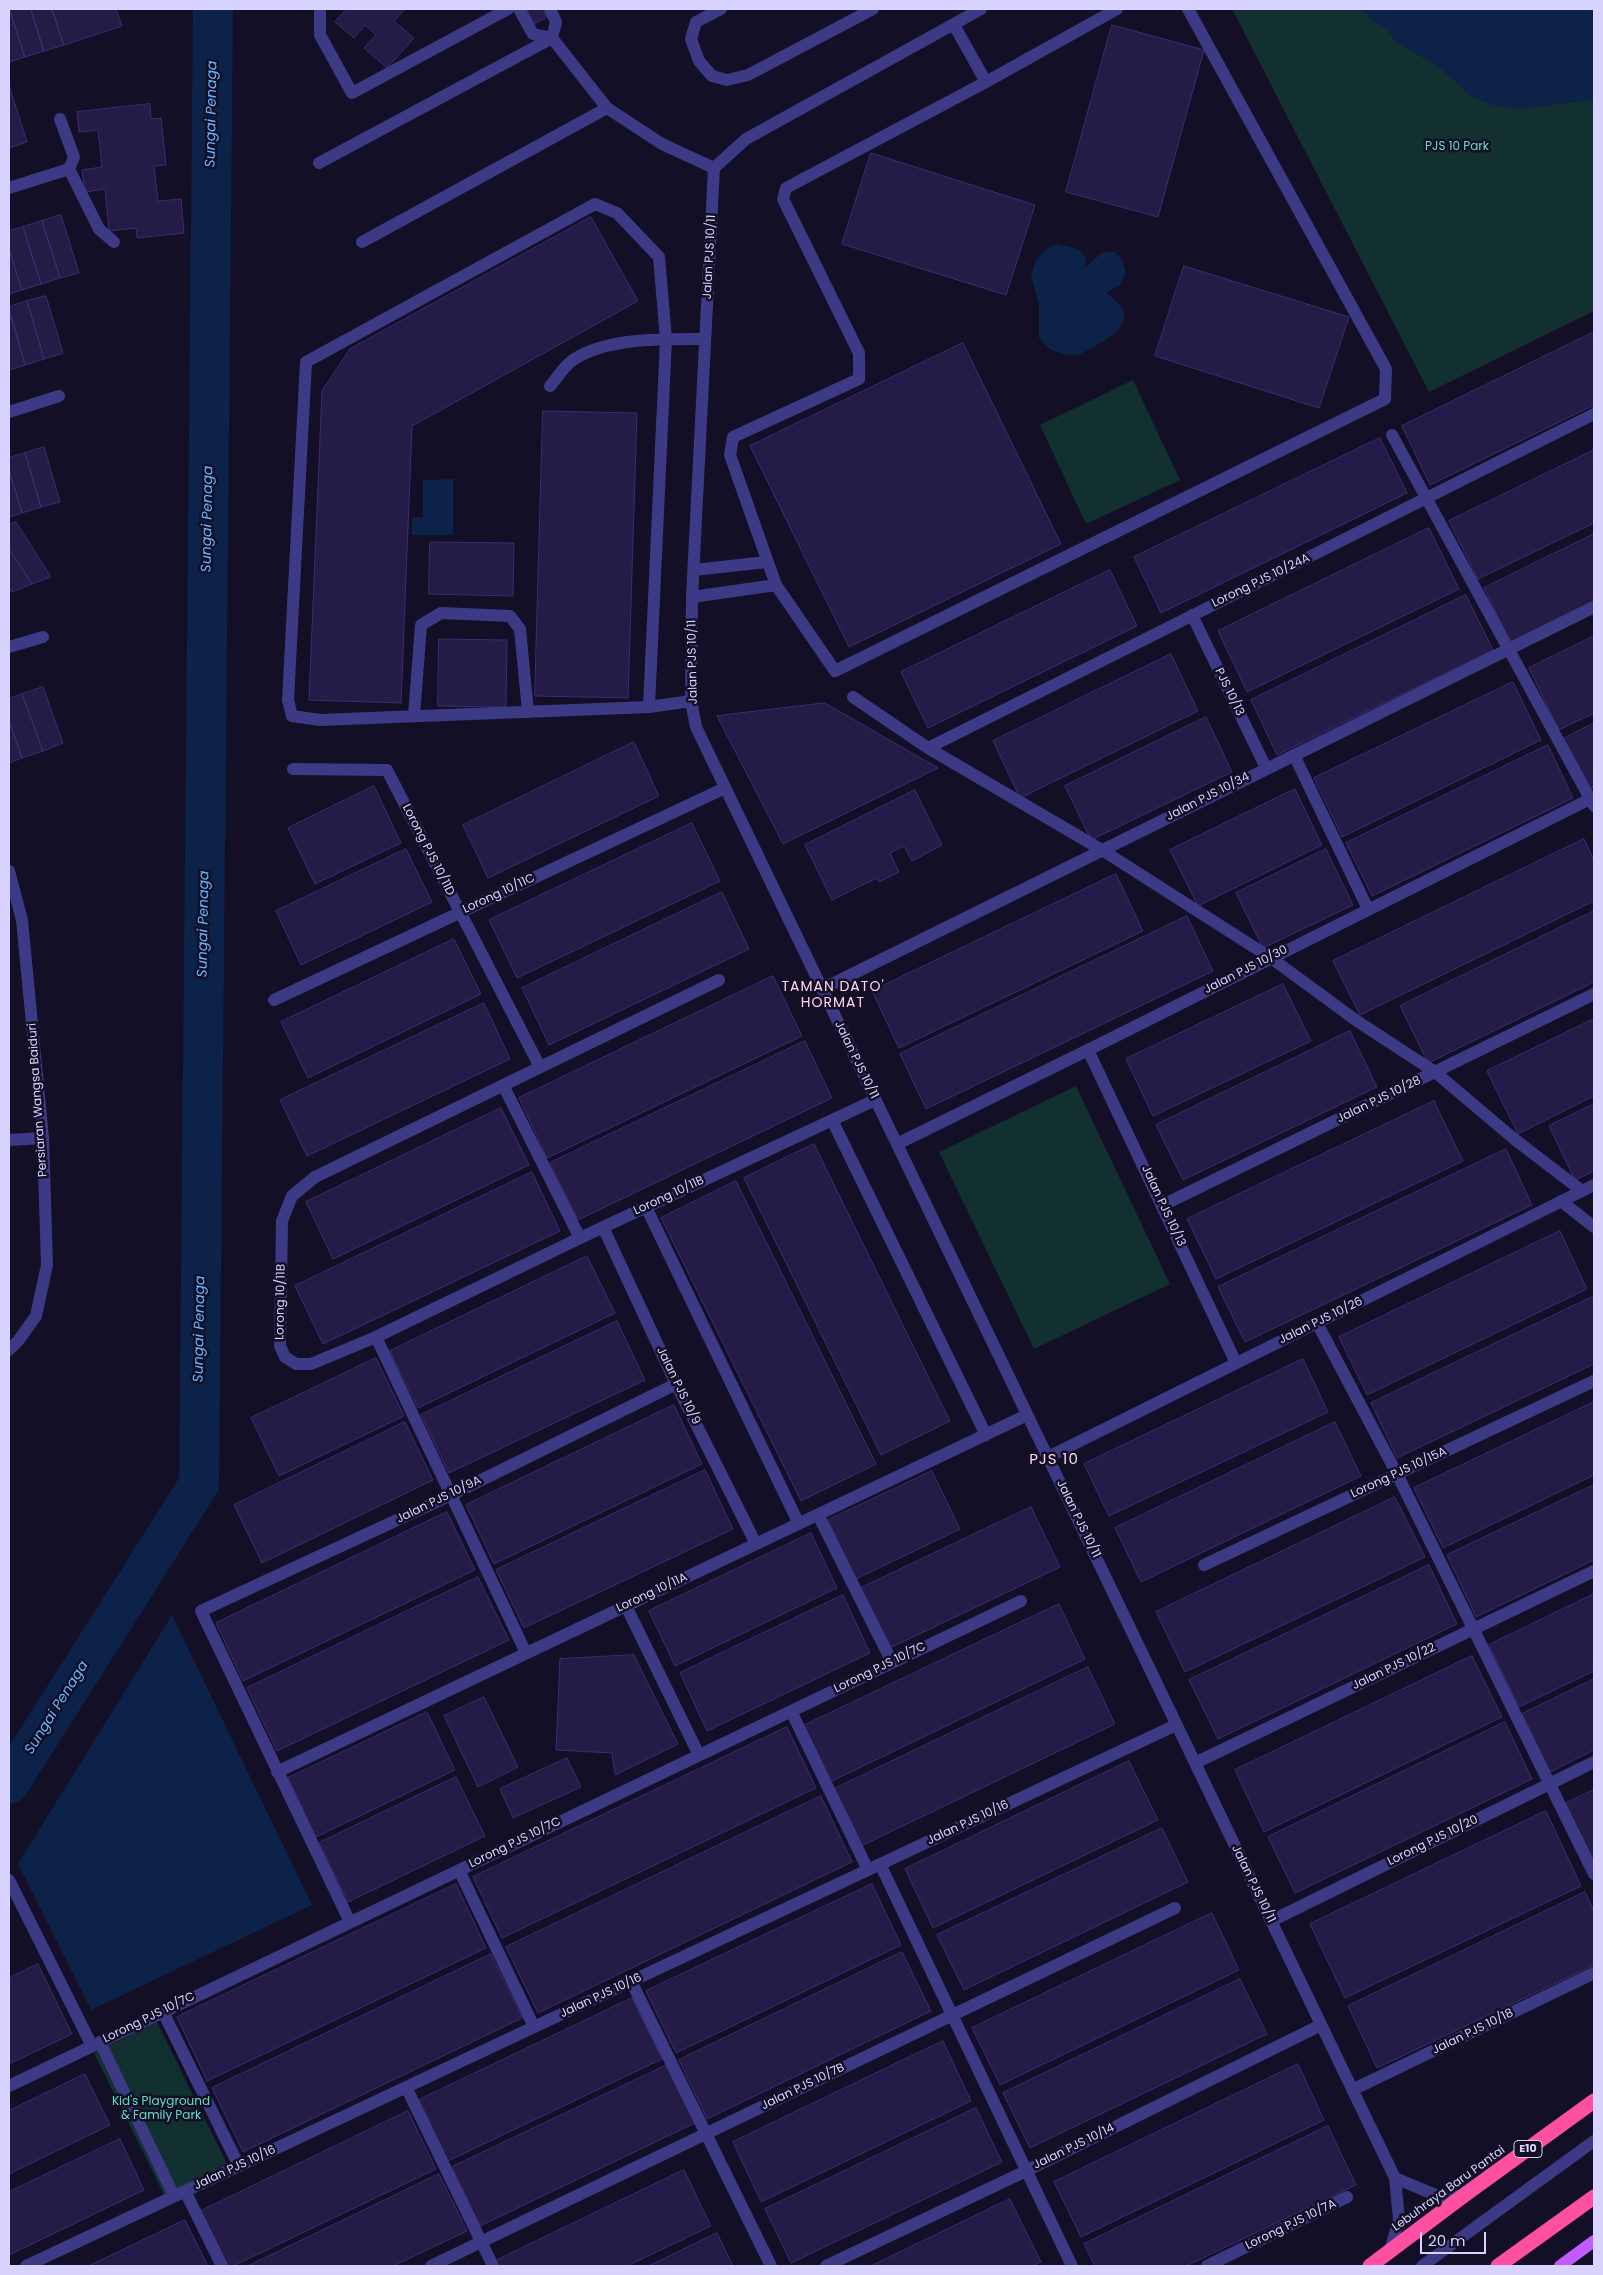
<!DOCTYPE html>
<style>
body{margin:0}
#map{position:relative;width:1603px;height:2275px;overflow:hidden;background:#130f26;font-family:Poppins,sans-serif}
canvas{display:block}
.frame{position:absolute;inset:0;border:10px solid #d9d4ff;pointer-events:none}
.scale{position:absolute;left:1420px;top:2232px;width:66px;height:22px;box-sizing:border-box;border:2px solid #d9d4ff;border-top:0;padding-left:6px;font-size:15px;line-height:18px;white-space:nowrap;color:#d9d4ff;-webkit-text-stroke:4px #130f26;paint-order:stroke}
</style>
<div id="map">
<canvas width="1603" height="2275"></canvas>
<div class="frame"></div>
<div class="scale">20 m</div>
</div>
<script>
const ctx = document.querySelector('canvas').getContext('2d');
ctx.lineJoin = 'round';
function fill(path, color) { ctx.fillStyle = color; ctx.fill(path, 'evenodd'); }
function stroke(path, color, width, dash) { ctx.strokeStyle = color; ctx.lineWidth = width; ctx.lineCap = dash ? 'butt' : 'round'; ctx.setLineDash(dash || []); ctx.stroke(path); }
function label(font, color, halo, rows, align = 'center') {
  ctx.font = font + ' Poppins,sans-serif'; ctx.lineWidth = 5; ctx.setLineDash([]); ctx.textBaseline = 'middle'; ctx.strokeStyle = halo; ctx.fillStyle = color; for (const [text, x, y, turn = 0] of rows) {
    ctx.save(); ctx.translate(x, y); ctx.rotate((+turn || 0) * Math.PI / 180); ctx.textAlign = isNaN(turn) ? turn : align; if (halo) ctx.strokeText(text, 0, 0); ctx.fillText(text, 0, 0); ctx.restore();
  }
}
fill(new Path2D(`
 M 1232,9 L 1594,9 L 1594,311 L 1429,392 Z
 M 1133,380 L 1180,480 L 1086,524 L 1040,425 Z
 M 1076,1086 L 1170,1284 L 1034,1349 L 939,1152 Z
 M 157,2022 L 227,2164 L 164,2195 L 94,2053 Z`), '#12302f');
fill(new Path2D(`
 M 1363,9 L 1594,9 L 1594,100 L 1518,109 L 1493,105 L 1472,97 L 1440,68 L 1395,41 L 1387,29 L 1371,20 Z
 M 1056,244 L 1078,249 L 1086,258 L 1084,268 L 1103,252 L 1115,252 L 1122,259 L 1126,273 L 1120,285 L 1106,293 C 1139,314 1122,333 1095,346 C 1090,349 1083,353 1077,355 C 1072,356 1059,353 1054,351 C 1049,349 1043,342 1039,338 L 1039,305 L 1031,275 L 1036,260 L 1045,250 Z
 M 453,479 L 453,535 L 412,535 L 412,517 L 423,517 L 423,480 Z
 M 172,1615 L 312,1905 L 91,2010 L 18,1864 Z`), '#0c2248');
stroke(new Path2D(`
 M 9,1784 L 199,1484 L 213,9`), '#0c2248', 40);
const building = new Path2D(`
 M 9,9 L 25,57 L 9,62 Z
 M 10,9 L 31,9 L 44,51 L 25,57 Z
 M 31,9 L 52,9 L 64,45 L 44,51 Z
 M 52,9 L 116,9 L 122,26 L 64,45 Z
 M 347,9 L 405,9 L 394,21 L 414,38 L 387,68 L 364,48 L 376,35 L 365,25 L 354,38 L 335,22 Z
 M 543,9 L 547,17 L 534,24 L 527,10 Z
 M 1112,25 L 1204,50 L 1158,217 L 1066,192 Z
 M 9,85 L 27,142 L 9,148 Z
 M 150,104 L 151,119 L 161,118 L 166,165 L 154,166 L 158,201 L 181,199 L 184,233 L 137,238 L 136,228 L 109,231 L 105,189 L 85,192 L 82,170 L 102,167 L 98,130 L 79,132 L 77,112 Z
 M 871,153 L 1035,205 L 1006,295 L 842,244 Z
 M 61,215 L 79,273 L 60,278 L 42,221 Z
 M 591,217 L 638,301 L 412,426 L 401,703 L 309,700 L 322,391 L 350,349 Z
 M 42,221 L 60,278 L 41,284 L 23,227 Z
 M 23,227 L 41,284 L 22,290 L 9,249 L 9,231 Z
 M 9,249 L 22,290 L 9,294 Z
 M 1184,266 L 1349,317 L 1319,408 L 1155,356 Z
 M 46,296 L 63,353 L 44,359 L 27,301 Z
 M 27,301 L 44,359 L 25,365 L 9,307 Z
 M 9,311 L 25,365 L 9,370 Z
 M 1594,332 L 1594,405 L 1430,485 L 1402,426 Z
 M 963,343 L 1061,544 L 849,647 L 750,446 Z
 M 543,411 L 637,413 L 628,698 L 535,696 Z
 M 1380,438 L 1407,493 L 1161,613 L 1134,557 Z
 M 44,447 L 60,502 L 41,507 L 25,453 Z
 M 1594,450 L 1594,523 L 1478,579 L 1449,521 Z
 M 25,453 L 41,507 L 22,513 L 9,470 L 9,458 Z
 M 9,470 L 22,513 L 9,517 Z
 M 16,522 L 51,577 L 32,584 L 9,549 L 9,525 Z
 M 1429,528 L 1459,589 L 1247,692 L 1218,631 Z
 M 1594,534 L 1594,601 L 1510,642 L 1484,588 Z
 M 430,542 L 514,543 L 513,596 L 429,594 Z
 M 9,549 L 32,584 L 12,592 L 9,587 Z
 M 1110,570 L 1137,626 L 928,728 L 901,672 Z
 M 1466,595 L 1493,650 L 1277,755 L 1251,700 Z
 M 1594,636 L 1594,713 L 1559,730 L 1529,668 Z
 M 439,639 L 507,640 L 506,707 L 438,706 Z
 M 1171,654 L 1198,711 L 1020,798 L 993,741 Z
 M 1513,682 L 1541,740 L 1342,837 L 1314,778 Z
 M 43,687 L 63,743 L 43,751 L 22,694 Z
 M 22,694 L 43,751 L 22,758 L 9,721 L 9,699 Z
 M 825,703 L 938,768 L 783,844 L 717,716 Z
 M 1206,717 L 1232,772 L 1091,840 L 1065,786 Z
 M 9,721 L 22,758 L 9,763 Z
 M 1594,723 L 1594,787 L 1588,790 L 1563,739 Z
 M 634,742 L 659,796 L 488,878 L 463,825 Z
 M 1548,745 L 1573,798 L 1372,896 L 1346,843 Z
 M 374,786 L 401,843 L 315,884 L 288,828 Z
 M 1295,789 L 1322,845 L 1198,906 L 1170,850 Z
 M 915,790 L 942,845 L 912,861 L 904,846 L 890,853 L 899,872 L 879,882 L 877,878 L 832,900 L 805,845 Z
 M 692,823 L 720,881 L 517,978 L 489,920 Z
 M 1584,839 L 1594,860 L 1594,901 L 1360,1015 L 1333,961 Z
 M 406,849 L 432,902 L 301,965 L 276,911 Z
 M 1326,849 L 1353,905 L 1263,948 L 1236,893 Z
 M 1116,874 L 1143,931 L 899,1048 L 872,991 Z
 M 722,892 L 749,949 L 549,1045 L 522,988 Z
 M 1594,911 L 1594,982 L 1428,1063 L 1400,1006 Z
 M 1187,916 L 1213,971 L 926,1109 L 900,1054 Z
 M 454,939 L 481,994 L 308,1078 L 281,1022 Z
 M 773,976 L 802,1036 L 547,1158 L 519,1098 Z
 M 1283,984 L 1311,1041 L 1153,1116 L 1126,1059 Z
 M 484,1003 L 510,1059 L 307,1156 L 280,1100 Z
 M 1594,1019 L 1594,1096 L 1518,1134 L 1487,1071 Z
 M 1350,1031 L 1377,1087 L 1183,1180 L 1156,1125 Z
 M 805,1041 L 832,1098 L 578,1220 L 550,1163 Z
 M 1434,1101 L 1463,1161 L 1216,1279 L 1187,1219 Z
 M 1594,1104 L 1594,1171 L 1575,1180 L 1549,1126 Z
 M 501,1108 L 529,1165 L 333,1259 L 306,1202 Z
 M 814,1144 L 950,1421 L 881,1455 L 744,1178 Z
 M 1506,1149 L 1532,1205 L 1245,1342 L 1218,1287 Z
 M 532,1172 L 560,1231 L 323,1344 L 295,1286 Z
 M 736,1181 L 876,1464 L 801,1501 L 661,1218 Z
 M 1560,1231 L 1587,1289 L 1367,1395 L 1339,1337 Z
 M 587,1256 L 615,1313 L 418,1408 L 390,1351 Z
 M 1594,1296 L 1594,1364 L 1397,1458 L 1371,1403 Z
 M 617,1321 L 645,1380 L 449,1473 L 421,1415 Z
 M 376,1358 L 404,1416 L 279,1476 L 251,1418 Z
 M 1303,1359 L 1328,1412 L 1109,1516 L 1084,1464 Z
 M 1594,1402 L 1594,1475 L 1443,1548 L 1414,1488 Z
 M 674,1405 L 702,1464 L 494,1564 L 466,1505 Z
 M 405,1422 L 433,1480 L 262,1563 L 234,1505 Z
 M 1335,1422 L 1361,1476 L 1141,1582 L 1115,1528 Z
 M 705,1470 L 733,1529 L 524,1628 L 496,1570 Z
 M 932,1471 L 960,1529 L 856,1579 L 828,1520 Z
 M 1594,1485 L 1594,1560 L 1476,1617 L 1447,1555 Z
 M 1395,1497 L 1425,1557 L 1185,1672 L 1156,1612 Z
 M 1031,1507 L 1060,1567 L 890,1648 L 861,1588 Z
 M 447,1512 L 475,1570 L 243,1681 L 216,1623 Z
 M 811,1533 L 837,1588 L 675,1666 L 649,1611 Z
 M 1429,1565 L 1457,1624 L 1218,1739 L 1189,1680 Z
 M 478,1577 L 509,1640 L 277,1751 L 247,1688 Z
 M 1594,1594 L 1594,1671 L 1519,1707 L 1489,1645 Z
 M 843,1595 L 870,1653 L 707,1731 L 680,1673 Z
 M 1059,1604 L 1085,1659 L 830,1782 L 803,1726 Z
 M 634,1655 L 678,1744 L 615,1775 L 612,1753 L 556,1750 L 560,1659 Z
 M 1472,1656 L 1502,1717 L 1264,1832 L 1235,1770 Z
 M 1088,1667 L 1115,1724 L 861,1846 L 834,1789 Z
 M 1594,1679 L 1594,1750 L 1550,1772 L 1522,1714 Z
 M 484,1697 L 518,1767 L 478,1787 L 444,1716 Z
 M 427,1712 L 455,1770 L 316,1837 L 288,1778 Z
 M 1505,1722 L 1532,1779 L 1295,1893 L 1268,1837 Z
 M 787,1727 L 816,1788 L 502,1938 L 473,1877 Z
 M 567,1758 L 581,1787 L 513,1818 L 500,1789 Z
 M 1129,1761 L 1158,1820 L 933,1928 L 905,1869 Z
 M 456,1777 L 485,1836 L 348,1902 L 319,1843 Z
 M 1594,1790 L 1594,1867 L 1564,1804 Z
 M 821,1796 L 852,1862 L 538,2013 L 506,1947 Z
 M 1546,1811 L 1581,1886 L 1345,1998 L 1310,1924 Z
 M 1162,1828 L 1188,1882 L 964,1990 L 937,1935 Z
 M 456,1884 L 486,1948 L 207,2081 L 177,2017 Z
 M 872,1884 L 901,1945 L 676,2053 L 646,1991 Z
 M 1585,1892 L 1594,1911 L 1594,1965 L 1377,2068 L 1348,2006 Z
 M 1212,1913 L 1239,1970 L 1000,2085 L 972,2028 Z
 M 902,1952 L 931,2011 L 707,2119 L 679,2060 Z
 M 491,1954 L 522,2018 L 243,2152 L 212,2088 Z
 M 38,1964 L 72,2034 L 9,2064 L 9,1978 Z
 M 1240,1979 L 1267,2034 L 1030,2148 L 1003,2093 Z
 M 632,1998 L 662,2059 L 448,2161 L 419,2100 Z
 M 943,2041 L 971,2101 L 761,2202 L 733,2142 Z
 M 1298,2064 L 1324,2120 L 1081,2237 L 1054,2182 Z
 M 667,2065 L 695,2123 L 480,2226 L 452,2167 Z
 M 85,2074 L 110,2125 L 9,2174 L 9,2111 Z
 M 976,2108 L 1002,2162 L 791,2263 L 765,2209 Z
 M 408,2111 L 436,2169 L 233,2266 L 227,2266 L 201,2211 Z
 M 1328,2126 L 1356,2185 L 1186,2266 L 1095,2266 L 1084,2244 Z
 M 120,2139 L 144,2190 L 9,2255 L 9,2192 Z
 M 684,2170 L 711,2226 L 627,2266 L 498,2266 L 495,2261 Z
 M 439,2174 L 467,2231 L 393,2266 L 248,2266 Z
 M 1010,2199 L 1041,2262 L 1032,2266 L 871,2266 Z
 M 185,2220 L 208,2266 L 89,2266 Z
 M 717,2233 L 733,2266 L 649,2266 Z`);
fill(building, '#241b47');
stroke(building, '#3b2d73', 1);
stroke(new Path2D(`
 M 320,9 L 320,35 L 352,93 L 508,9
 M 519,9 L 533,34 L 552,38 L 556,22 L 550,9
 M 721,9 L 696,22 L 691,39 L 699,61 L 712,76 L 727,80 L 748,75 L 873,9
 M 981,9 L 746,139 L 714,168 L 692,597 L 691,701 L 696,727 L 1395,2178 L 1399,2219 L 1390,2251
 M 1117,9 L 986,82 L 786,188 L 783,199 L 859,353 L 859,379 L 733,437 L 730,455 L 776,585 L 835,671 L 1385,399 L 1386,369 L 1188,9
 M 954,25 L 986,82
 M 60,119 L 74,157 L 69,169 L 99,229 L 114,242
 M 319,163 L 552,38 L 607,108 L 662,144 L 714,168
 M 9,188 L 69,169
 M 362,242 L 607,108
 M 550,386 C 557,378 564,366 573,360 C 606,337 666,339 705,339
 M 9,412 L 59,396
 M 1392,435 L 1594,806
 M 694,570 L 766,562
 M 692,597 L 776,585
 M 1192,615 L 1266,768
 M 9,647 L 43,637
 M 853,697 L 928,748 L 1102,850 L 1271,958 L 1357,1021 L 1435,1072 L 1513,1138 L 1582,1191
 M 649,707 L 666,339 L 659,257 L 617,213 L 595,204 L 306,362 L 288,700 L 292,716 L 320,720 L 649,707 L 691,701
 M 414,716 L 421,625 L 441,613 L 510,616 L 520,629 L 528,712
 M 928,748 L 1594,414
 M 1294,755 L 1368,909
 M 293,769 L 387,770 L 540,1067
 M 9,871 L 22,920 L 43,1138 L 47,1265 L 36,1316 L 18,1341 L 9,1350
 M 719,980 L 315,1177 L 292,1196 L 282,1221 L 280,1346 L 285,1357 L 296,1364 L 311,1364 L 376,1337 L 580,1238 L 875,1100
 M 822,989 L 1594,607
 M 274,1000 L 725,788
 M 1088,1050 L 1236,1363
 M 503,1085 L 580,1238
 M 832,1120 L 986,1435
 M 9,1140 L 43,1138
 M 897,1144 L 1088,1050 L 1594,797
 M 1561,1201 L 1594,1227
 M 1163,1205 L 1594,994
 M 646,1207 L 799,1524
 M 603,1227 L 676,1384 L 756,1544
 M 1317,1323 L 1397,1474 L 1594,1874
 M 376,1337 L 526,1653
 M 1048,1457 L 1594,1185
 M 818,1515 L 892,1662
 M 1204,1565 L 1594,1381
 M 626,1606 L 699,1755
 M 791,1711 L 868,1870
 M 1195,1763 L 1594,1571
 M 277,1772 L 1027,1415
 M 880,1864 L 1072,2266
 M 459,1870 L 534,2027
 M 9,1880 L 92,2046
 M 1271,1921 L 1594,1762
 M 350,1922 L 201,1611 L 451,1495 L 676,1384
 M 631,1981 L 771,2266
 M 163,2012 L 239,2166
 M 100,2042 L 174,2196
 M 9,2086 L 1021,1601
 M 406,2087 L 493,2266
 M 1352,2090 L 1594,1973
 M 1395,2178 L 1438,2196 L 1463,2196
 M 185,2191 L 222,2266
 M 26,2266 L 1176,1725
 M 431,2266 L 1175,1908
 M 826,2266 L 1026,2171 L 1321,2025
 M 1207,2266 L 1347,2197
 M 1422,2266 L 1594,2141`), '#3d3a85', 12);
stroke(new Path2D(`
 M 1560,2266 L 1594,2241`), '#c25bff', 12);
stroke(new Path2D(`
 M 1370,2266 L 1463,2196 L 1594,2101
 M 1498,2266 L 1594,2197`), '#ff4fa3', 15);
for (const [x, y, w] of [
 [1528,2149,28]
]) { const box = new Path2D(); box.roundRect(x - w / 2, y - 8.5, w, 17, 4); ctx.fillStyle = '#130f26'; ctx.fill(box); stroke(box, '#d9d4ff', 1); }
label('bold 11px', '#d9d4ff', null, [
 ["E10",1528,2149]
]);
label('12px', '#5fe0c0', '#130f26', [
 ["PJS 10 Park",1457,147],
 ["Kid's Playground",161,2102],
 ["& Family Park",161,2116]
]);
label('12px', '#d9d4ff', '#130f26', [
 ["Jalan PJS 10/11",710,257,-87],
 ["Lorong PJS 10/24A",1261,581,-26],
 ["Jalan PJS 10/11",693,662,-91],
 ["PJS 10/13",1229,692,64],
 ["Jalan PJS 10/34",1208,797,-27],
 ["Lorong PJS 10/11D",428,850,63],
 ["Lorong 10/11C",499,894,-25],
 ["Jalan PJS 10/30",1246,970,-27],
 ["Jalan PJS 10/11",856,1060,64],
 ["Persiaran Wangsa Baiduri",38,1100,-94],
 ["Jalan PJS 10/28",1379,1100,-26],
 ["Lorong 10/11B",669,1196,-25],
 ["Jalan PJS 10/13",1163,1206,65],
 ["Lorong 10/11B",281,1302,-89],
 ["Jalan PJS 10/26",1321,1321,-26],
 ["Jalan PJS 10/9",678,1386,64],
 ["Lorong PJS 10/15A",1399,1473,-25],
 ["Jalan PJS 10/9A",439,1500,-26],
 ["Jalan PJS 10/11",1078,1519,64],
 ["Lorong 10/11A",652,1593,-25],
 ["Jalan PJS 10/22",1394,1667,-26],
 ["Lorong PJS 10/7C",880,1668,-26],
 ["Jalan PJS 10/16",968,1823,-25],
 ["Lorong PJS 10/20",1433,1841,-26],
 ["Lorong PJS 10/7C",515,1843,-26],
 ["Jalan PJS 10/11",1253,1884,64],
 ["Jalan PJS 10/16",601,1996,-25],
 ["Lorong PJS 10/7C",149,2018,-26],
 ["Jalan PJS 10/18",1473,2032,-26],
 ["Jalan PJS 10/7B",803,2087,-26],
 ["Jalan PJS 10/14",1074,2147,-26],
 ["Jalan PJS 10/16",235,2168,-25],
 ["Lebuhraya Baru Pantai",1449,2189,-36],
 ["Lorong PJS 10/7A",1291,2225,-26]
]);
label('italic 14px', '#62b6ff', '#130f26', [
 ["Sungai Penaga",212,114,-89],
 ["Sungai Penaga",208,519,-89],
 ["Sungai Penaga",204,924,-89],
 ["Sungai Penaga",200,1329,-89],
 ["Sungai Penaga",57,1708,-58]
]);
ctx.letterSpacing = '1px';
label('14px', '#ffd6f0', '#130f26', [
 ["TAMAN DATO'",833,987],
 ["HORMAT",833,1003]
]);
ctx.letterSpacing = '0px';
ctx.letterSpacing = '1px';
label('15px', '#ffd6f0', '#130f26', [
 ["PJS 10",1054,1460]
]);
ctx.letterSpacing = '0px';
</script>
